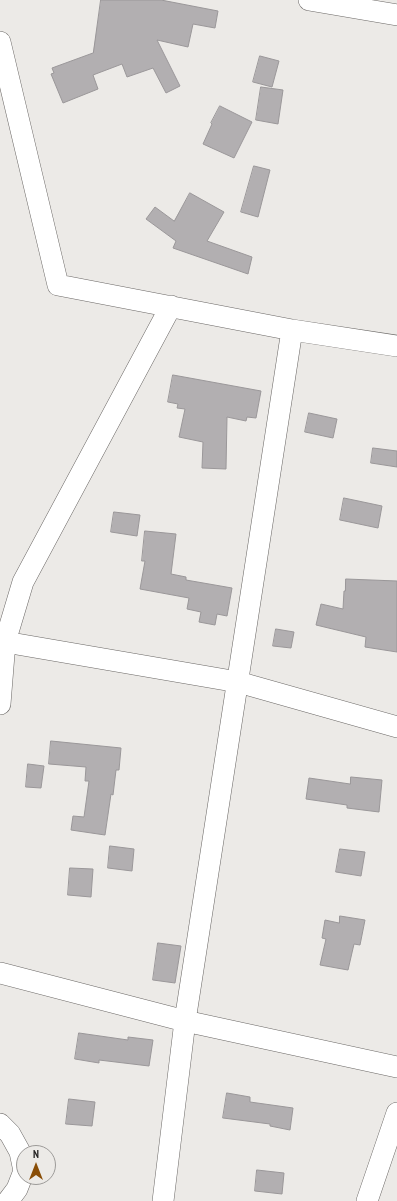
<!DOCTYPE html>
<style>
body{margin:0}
#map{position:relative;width:397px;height:1201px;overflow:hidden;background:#eceae7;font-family:"PT Sans Narrow",sans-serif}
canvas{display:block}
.north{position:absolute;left:16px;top:1145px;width:40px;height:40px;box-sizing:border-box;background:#eceae7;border:1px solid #9c9a98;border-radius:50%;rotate:0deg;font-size:11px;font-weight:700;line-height:16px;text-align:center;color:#242322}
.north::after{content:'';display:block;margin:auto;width:14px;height:18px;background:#894e07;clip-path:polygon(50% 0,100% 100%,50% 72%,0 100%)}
</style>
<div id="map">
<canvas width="397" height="1201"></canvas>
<div class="north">N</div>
</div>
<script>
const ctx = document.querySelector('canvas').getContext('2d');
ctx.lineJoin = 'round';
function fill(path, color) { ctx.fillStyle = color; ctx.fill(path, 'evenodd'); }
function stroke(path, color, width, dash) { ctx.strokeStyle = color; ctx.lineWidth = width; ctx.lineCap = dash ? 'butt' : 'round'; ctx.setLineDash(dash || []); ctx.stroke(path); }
const building = new Path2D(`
 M 101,0 L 161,0 L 218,11 L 215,28 L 193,24 L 188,47 L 157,40 L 180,86 L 166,93 L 153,68 L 127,77 L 122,64 L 93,75 L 98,89 L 63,103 L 51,74 L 54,73 L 52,68 L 93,53 Z
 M 260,56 L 279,61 L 272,87 L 253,82 Z
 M 261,87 L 283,90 L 278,124 L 256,120 Z
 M 220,106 L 252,122 L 234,158 L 203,144 L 212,124 L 211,123 Z
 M 254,166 L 270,170 L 258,217 L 241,212 Z
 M 190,193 L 224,212 L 207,241 L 252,257 L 248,274 L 173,248 L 176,241 L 146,219 L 155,207 L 174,221 Z
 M 173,375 L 261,391 L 256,418 L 247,417 L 246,421 L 227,417 L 226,469 L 202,468 L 203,442 L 179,437 L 185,409 L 177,408 L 178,404 L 168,402 Z
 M 309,413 L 337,419 L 333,438 L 305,432 Z
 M 373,448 L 397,451 L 397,467 L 371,463 Z
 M 344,498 L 382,506 L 378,528 L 340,520 Z
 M 114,512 L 140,515 L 137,536 L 111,532 Z
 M 145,531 L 176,534 L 171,574 L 186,577 L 186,580 L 232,588 L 227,616 L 217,614 L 215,625 L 199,622 L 201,612 L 187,609 L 189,598 L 140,589 L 145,561 L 142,561 Z
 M 346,579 L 397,581 L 397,652 L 365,647 L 366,637 L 316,625 L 321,604 L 343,609 L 344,591 L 345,591 Z
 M 276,629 L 294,632 L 291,648 L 273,646 Z
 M 51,741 L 121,748 L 119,770 L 116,770 L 113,795 L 111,794 L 105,835 L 71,830 L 73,816 L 84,817 L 89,781 L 85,781 L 86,767 L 49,764 Z
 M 28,764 L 44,766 L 41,788 L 26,787 Z
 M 351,777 L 382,780 L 379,812 L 347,808 L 347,805 L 306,799 L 309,778 L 350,784 Z
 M 110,846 L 134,849 L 132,871 L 108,868 Z
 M 340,849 L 365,852 L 361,876 L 336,872 Z
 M 70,868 L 93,869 L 91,897 L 68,895 Z
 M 340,916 L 365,920 L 360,945 L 354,944 L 348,970 L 320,965 L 326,939 L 322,938 L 325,920 L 339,923 Z
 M 158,943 L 181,946 L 175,983 L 153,980 Z
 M 79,1033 L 128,1040 L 128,1037 L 153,1040 L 149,1066 L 99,1060 L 99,1063 L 75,1059 Z
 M 227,1093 L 250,1097 L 250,1102 L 293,1108 L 290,1130 L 270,1126 L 270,1124 L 223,1118 Z
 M 69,1099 L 95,1102 L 92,1126 L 66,1124 Z
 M 257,1170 L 284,1173 L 282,1194 L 255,1191 Z`);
fill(building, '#b2afb1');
stroke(building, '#9a9799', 1);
const minor = new Path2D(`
 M 309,0 L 397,15
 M 0,42 L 58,285 L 292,330 L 397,346
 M 5,642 L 238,682 L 397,727
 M 0,704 L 5,642 L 23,582 L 171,306
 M 0,973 L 185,1021 L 397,1067
 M 0,1124 L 10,1134 L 20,1152 L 24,1171 L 17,1189 L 8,1201
 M 163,1201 L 185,1021 L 292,330
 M 367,1201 L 397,1113`);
stroke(minor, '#6b6866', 22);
stroke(minor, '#fff', 21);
</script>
